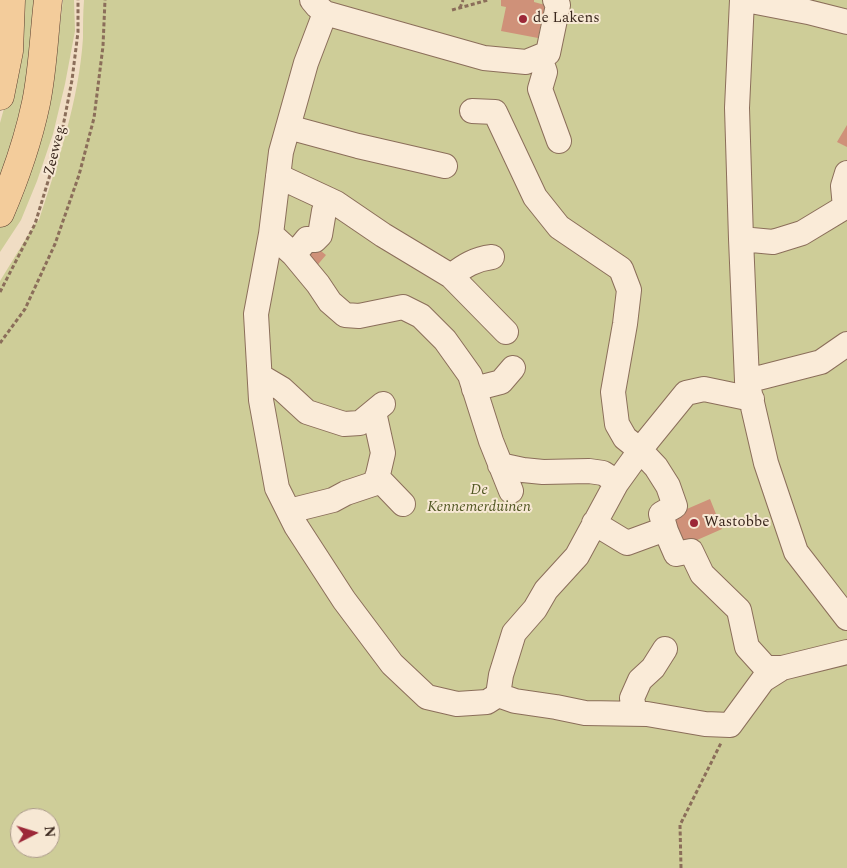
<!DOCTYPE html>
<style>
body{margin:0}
#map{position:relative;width:847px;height:868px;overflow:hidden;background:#f0ddc4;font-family:Spectral,serif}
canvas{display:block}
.north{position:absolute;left:10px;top:808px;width:50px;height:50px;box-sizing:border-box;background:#f7e8d4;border:1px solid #ac9b8b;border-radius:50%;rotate:85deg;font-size:14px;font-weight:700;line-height:20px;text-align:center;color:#3b281e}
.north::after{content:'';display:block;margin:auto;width:18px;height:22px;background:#9c2838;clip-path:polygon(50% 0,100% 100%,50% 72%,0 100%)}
</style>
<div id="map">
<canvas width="847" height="868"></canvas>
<div class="north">N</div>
</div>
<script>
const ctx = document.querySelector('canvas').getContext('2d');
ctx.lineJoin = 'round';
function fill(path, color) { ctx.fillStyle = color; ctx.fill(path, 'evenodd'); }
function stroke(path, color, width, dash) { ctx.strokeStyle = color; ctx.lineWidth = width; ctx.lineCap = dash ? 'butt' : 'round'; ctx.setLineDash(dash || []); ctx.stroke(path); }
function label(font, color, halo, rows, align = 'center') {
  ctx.font = font + ' Spectral,serif'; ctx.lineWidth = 4; ctx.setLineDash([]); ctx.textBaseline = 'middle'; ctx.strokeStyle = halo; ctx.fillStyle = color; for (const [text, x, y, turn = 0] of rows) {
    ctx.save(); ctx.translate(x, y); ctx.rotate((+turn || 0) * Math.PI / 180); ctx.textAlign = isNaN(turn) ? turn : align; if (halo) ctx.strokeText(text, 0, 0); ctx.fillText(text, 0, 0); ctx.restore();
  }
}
fill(new Path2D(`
 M 18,0 L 37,0 L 31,90 L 0,187 L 0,123 L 15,68 Z
 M 63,0 L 74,0 L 75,31 L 65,84 L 53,134 L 37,181 L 21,220 L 0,252 L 0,227 L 10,209 L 48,99 L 57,49 Z
 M 84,0 L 847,0 L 847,868 L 0,868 L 0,281 L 35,224 L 39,220 C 58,162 79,100 83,38 C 83,26 83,13 84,0 ZM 20,818 L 50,818 L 50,848 L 20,848 Z`), '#cecd98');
fill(new Path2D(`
 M 501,0 L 534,0 L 534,2 L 545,5 L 538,38 L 501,31 L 506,7 L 501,6 Z
 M 847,125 L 847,147 L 837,142 Z
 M 311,243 L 326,255 L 314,269 L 300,256 Z
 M 710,499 L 722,529 L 679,548 L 666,518 Z`), '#cf9179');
const minor = new Path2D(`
 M 312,0 L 317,6 L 325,13 L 484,58 L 526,62 L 548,53 L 558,5 L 555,0
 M 742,0 L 737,108 L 741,239 L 773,242 L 802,233 L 845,207 L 843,186 L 847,173
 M 746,0 L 808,12 L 847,22
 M 325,13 L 306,63 L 281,152 L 271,234 L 256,314 L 261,400 L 277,488 L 296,526 L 344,600 L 392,664 L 427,697 L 457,704 L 487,702 L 498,695 L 515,701 L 556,707 L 585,713 L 647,714 L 705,724 L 730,725 L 763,680 L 782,668 L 847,652
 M 540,57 L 545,72 L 540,89 L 559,141
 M 472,111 L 495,112 L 535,197 L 559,227 L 621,269 L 629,290 L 625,324 L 613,392 L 617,424 L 625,438 L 640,450 L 656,467 L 668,486 L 675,506 L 661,514 L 666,531
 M 288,127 L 358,146 L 445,166
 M 278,176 L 336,203 L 383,235 L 451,276 L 506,332
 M 271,234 L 294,255 L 318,284 L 330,302 L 345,315 L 359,316 L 403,307 L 421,316 L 445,340 L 470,375 L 491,441 L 511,491
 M 741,239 L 747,381 L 766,463 L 796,552 L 847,618
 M 294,255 L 307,239 L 315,240 L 320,235 L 324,211 L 329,200
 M 451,276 C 464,266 475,259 492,257
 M 260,376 L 282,389 L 307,412 L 344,424 L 360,423 L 383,404
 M 747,381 L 821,362 L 847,344
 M 474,389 L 501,382 L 513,368
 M 500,465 L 523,470 L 543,472 L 589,471 L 603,473 L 617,482
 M 377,477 L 403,504
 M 289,511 L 333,500 L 346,493 L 376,483 L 383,453 L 374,412
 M 594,523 L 627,543 L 657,532 L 666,531 L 676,554 L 691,551 L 702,574 L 739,610 L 747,647 L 766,668 L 782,668
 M 498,695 L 501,675 L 514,633 L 535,609 L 546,590 L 577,556 L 616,484 L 647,441 L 686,393 L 704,389 L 752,399
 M 635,714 L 632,698 L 640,680 L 653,668 L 665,649`);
const major = new Path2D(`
 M 0,96 L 9,51 L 11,0
 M 0,213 C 15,178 28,141 36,103 C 43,69 44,34 48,0`);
stroke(minor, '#8b6e5a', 26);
stroke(major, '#593c2e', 29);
stroke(new Path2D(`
 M 460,8 L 463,0
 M 452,10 L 488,0
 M 0,292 L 35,224 L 60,142 L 72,80 L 78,32 L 78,0
 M 0,343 L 25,309 L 55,244 L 79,175 L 94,118 L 103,46 L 105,0
 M 681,868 L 680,825 L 721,743`), '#8b6e5a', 3, [4, 2.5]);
stroke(minor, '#faebd8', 24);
stroke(major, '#f3cc9b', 28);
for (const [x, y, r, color] of [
 [523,19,5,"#9c2838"],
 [694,523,5,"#9c2838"]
]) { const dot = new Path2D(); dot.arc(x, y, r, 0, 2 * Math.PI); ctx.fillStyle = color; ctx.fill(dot); stroke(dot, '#f7e8d4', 2); }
label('15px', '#3b281e', '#f7e8d4', [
 ["de Lakens",533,19],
 ["Wastobbe",704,523]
], 'left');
label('15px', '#3b281e', '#f7e8d4', [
 ["Zeeweg",56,151,-76]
]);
label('italic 15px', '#525824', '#f7e8d4', [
 ["De",479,491],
 ["Kennemerduinen",479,508]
]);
</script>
